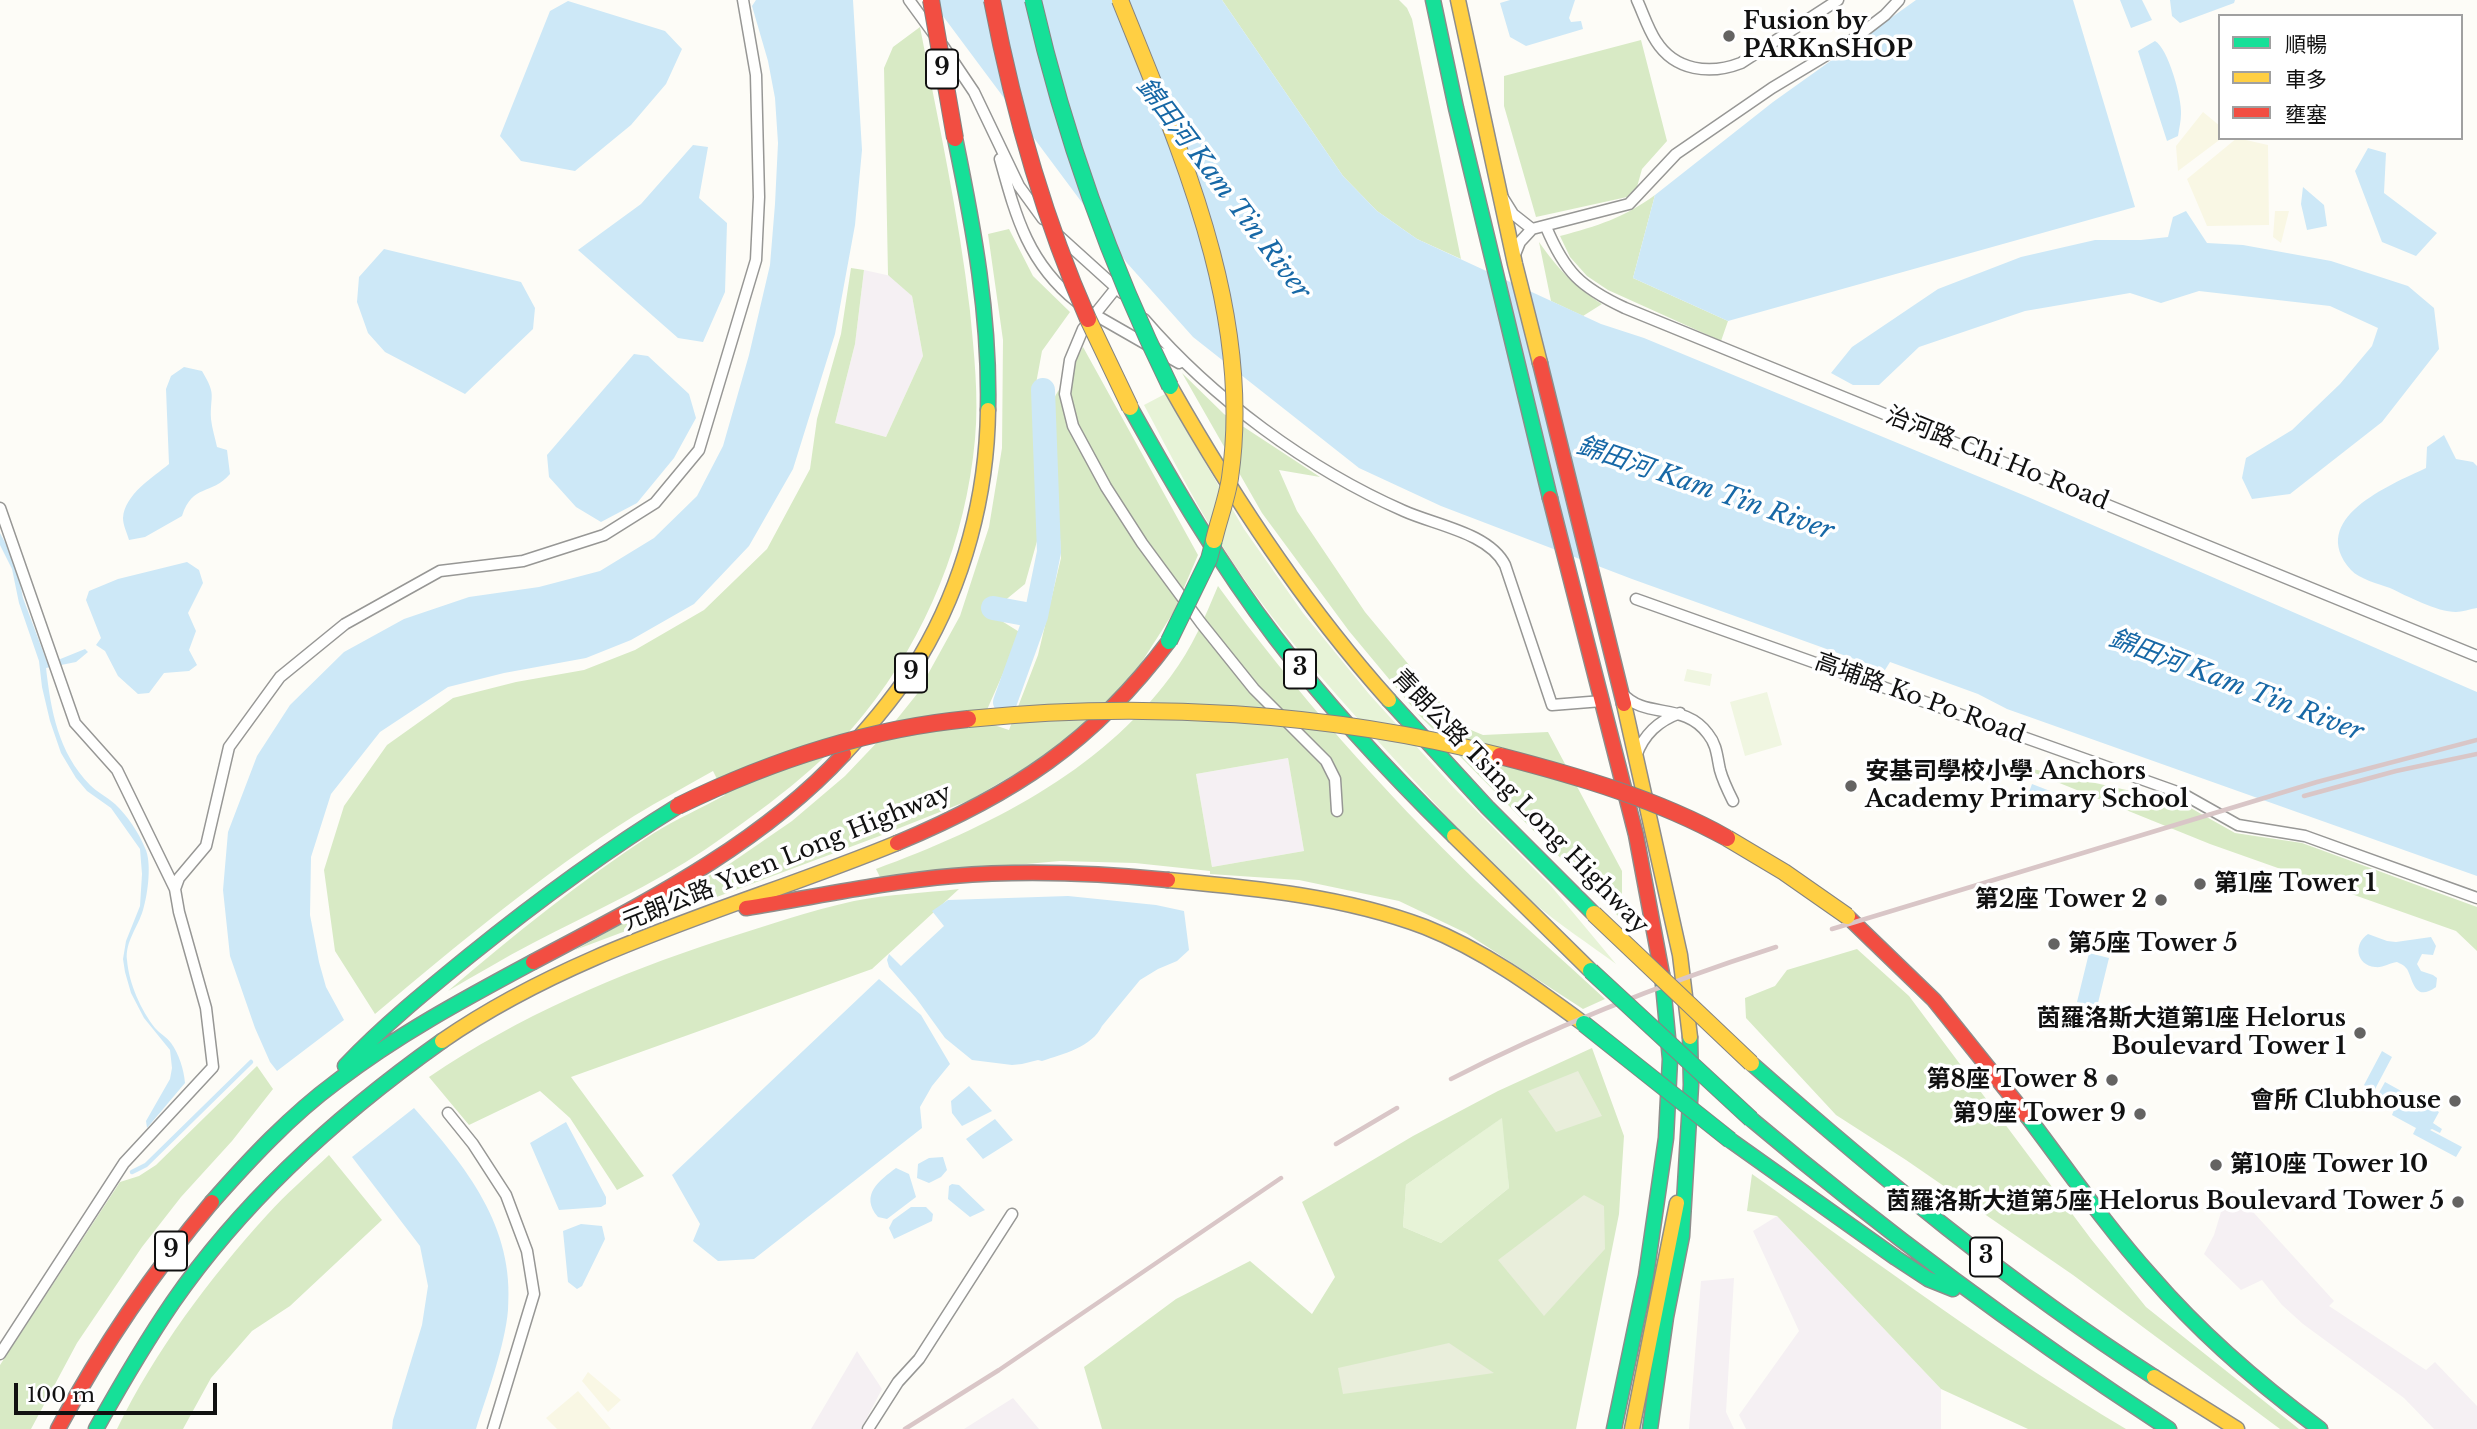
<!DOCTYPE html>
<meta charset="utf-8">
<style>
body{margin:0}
#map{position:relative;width:2477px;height:1429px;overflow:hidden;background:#fdfcf7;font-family:"Libre Baskerville","Noto Sans TC",serif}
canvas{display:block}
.legend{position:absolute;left:2218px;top:14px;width:245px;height:126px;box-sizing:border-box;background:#fff;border:2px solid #a0a0a0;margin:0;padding:9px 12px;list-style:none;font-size:21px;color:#111}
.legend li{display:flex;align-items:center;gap:14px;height:35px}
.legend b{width:35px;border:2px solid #a0a0a0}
.scale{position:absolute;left:14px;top:1383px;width:203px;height:32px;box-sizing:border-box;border:4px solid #111;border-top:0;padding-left:9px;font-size:21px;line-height:24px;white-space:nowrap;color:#111;-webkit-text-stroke:5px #fff;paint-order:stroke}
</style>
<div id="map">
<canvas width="2477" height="1429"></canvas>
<ul class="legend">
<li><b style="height:9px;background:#16e098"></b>順暢</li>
<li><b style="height:9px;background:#ffcf43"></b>車多</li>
<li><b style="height:9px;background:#f24e42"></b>壅塞</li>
</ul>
<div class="scale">100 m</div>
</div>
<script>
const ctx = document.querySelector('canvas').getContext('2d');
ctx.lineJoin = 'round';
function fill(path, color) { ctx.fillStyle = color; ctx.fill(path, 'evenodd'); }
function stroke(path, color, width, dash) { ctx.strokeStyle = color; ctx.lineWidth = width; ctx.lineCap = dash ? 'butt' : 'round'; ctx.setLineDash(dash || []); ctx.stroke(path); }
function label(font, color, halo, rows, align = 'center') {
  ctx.font = font + ' "Libre Baskerville","Noto Sans TC",serif'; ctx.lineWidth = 7; ctx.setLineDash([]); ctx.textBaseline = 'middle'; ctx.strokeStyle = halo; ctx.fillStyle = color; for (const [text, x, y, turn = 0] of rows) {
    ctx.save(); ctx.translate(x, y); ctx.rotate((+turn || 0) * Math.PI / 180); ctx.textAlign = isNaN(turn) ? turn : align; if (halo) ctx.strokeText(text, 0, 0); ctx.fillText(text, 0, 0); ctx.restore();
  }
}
fill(new Path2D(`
 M 864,270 L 891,276 L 912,296 L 923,356 L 886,437 L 835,423 L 855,344 Z
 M 1288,758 L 1304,851 L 1212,867 L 1196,774 Z
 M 2234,1191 L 2334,1301 L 2329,1306 L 2426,1370 L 2435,1362 L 2477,1406 L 2477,1429 L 2434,1429 L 2404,1398 L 2303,1324 L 2282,1305 L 2262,1280 L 2241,1290 L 2204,1254 L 2214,1235 L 2221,1212 L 2221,1196 Z
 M 1777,1216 L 1941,1389 L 1941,1429 L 1746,1429 L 1739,1415 L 1799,1331 L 1753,1231 Z
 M 1734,1278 L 1726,1412 L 1734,1429 L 1689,1429 L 1701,1281 Z
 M 857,1351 L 882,1389 L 861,1429 L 811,1429 Z
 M 1013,1398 L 1039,1429 L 964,1429 Z`), '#f5f0f3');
fill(new Path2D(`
 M 2203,112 L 2220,126 L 2220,138 L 2222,138 L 2178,171 L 2176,146 Z
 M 2237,138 L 2268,145 L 2269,225 L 2207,226 L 2187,179 Z
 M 2275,211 L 2289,211 L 2281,243 L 2273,237 Z
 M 588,1372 L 621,1400 L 608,1412 L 582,1381 Z
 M 578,1391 L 611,1429 L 557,1429 L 546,1418 Z`), '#f9f7e4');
fill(new Path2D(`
 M 1165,394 L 1244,529 L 1303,613 L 1369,694 L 1454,788 L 1551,886 L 1616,964 C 1589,944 1560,925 1535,904 C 1487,862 1441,810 1398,763 C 1335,694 1271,623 1221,544 C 1193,499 1169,452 1144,405 Z
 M 1503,1117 L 1509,1188 L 1441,1243 L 1403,1227 L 1406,1185 Z`), '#e7f3d7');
fill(new Path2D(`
 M 1222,0 L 1399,0 L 1407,8 L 1412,19 L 1461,259 L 1417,239 L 1377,211 L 1343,176 Z
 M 920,27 C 938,121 959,215 970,311 C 974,353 979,397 975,439 C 966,539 927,636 864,714 C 821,768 762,810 706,849 C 652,885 591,913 533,943 C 504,958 476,975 448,991 C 514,935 581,880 654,833 C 676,819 702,808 725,795 L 713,771 C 687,786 660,800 634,816 C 542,874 458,944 375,1014 L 335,951 L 324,870 L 344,806 L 387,745 L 453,698 L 516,682 L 584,670 L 635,650 L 704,610 L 767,549 L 810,469 L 817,419 L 841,334 L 851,268 L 864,270 L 855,344 L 835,423 L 886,437 L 923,356 L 912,296 L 888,275 L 884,68 L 893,47 Z
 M 1641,40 L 1667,141 L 1642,169 L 1637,187 L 1627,197 L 1536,217 L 1504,106 L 1504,76 Z
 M 1655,195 L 1633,278 L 1728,321 L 1721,341 L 1608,290 L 1587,276 L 1570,257 L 1560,236 C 1598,226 1623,218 1655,195 Z
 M 1009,229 L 1033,276 L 1070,312 L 1042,351 L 1035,389 L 1039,534 L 1025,584 L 1003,602 L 988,598 L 984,610 L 1021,633 L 982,721 L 1009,730 L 1038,655 L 1061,558 L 1053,400 L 1083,347 L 1198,555 L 1173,613 L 1136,671 L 1089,722 L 1032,764 L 970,800 L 877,837 L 575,950 L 728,865 L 792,821 L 845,776 L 885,734 L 917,694 L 960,616 L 989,527 L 1002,448 L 1003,340 L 988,234 Z
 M 1539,242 C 1558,269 1574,286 1602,304 L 1583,316 L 1551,301 Z
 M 1182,373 L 1224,414 L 1320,477 L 1279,470 L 1297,511 L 1365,612 L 1459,725 L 1483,735 L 1548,732 L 1622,871 L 1622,920 L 1419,715 L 1349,631 L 1262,513 Z
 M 1218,586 C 1295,692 1382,790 1476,881 C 1518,921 1562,959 1605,999 L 1583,1009 L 1466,933 L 1399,901 L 1299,880 L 1210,874 L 1210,871 L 1135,863 L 1060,861 L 880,877 L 876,869 C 987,828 1099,773 1171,676 C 1192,648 1205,617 1218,586 ZM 1288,758 L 1304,851 L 1212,867 L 1196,774 Z
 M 2015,765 L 2180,802 L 2235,833 L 2302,843 L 2477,907 L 2477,951 L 2456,931 L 2210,844 Z
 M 959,889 L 872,969 L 571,1077 L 644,1176 L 617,1190 L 570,1118 L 540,1091 L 469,1125 L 429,1077 C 519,1016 617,974 721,940 C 765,926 809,911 854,901 C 888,894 925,893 959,889 Z
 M 1857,949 L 1909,996 L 2091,1239 L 2146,1307 L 2299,1429 L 2280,1429 L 2073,1275 L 1906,1160 L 1836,1115 L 1746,1018 L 1745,998 L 1775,986 L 1787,970 Z
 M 1592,1048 L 1624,1136 L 1619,1214 L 1576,1429 L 1102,1429 L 1084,1367 L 1176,1299 L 1250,1261 L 1312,1314 L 1335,1277 L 1302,1202 L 1413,1136 L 1498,1091 ZM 1502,1118 L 1509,1188 L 1441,1243 L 1403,1227 L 1406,1185 Z
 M 257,1066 L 273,1089 L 232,1141 L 181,1197 L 142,1247 L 77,1343 L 31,1429 L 0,1429 L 0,1365 L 120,1182 L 139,1176 L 156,1165 Z
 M 329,1155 L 382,1220 L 290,1306 L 252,1331 L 211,1378 L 183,1429 L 117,1429 C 155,1351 209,1279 267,1215 C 286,1194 308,1175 329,1155 Z
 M 1752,1174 C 1875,1261 1997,1352 2126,1429 L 2028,1429 L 1941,1389 L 1777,1216 L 1747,1211 Z`), '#d8eac5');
fill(new Path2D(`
 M 1578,1071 L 1602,1116 L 1556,1132 L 1528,1091 Z
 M 1584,1195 L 1604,1206 L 1605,1249 L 1544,1316 L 1498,1260 Z
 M 1449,1343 L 1494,1373 L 1343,1394 L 1338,1368 Z`), '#e9eedb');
fill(new Path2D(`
 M 1687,669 L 1712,674 L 1710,686 L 1684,681 Z
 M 1767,692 L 1782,745 L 1745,756 L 1730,702 Z`), '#f0f6e1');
fill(new Path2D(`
 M 756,0 L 853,0 L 862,150 L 855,225 L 835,334 L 793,469 L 749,546 L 694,604 L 631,640 L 586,658 L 504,673 L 448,687 L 380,732 L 331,794 L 311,857 L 310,915 L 319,962 L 326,987 L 344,1020 L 277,1071 L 270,1062 L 255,1028 L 230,956 L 223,890 L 228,832 L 257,756 L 290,705 L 344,652 L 404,619 L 469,597 L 539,587 L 600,571 L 654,538 L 697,496 L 723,446 L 749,355 L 770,265 L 775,204 L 778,143 L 775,98 L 768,61 L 752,6 Z
 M 931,0 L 1222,0 L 1343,176 L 1377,211 L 1417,239 L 1601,324 L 1644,338 L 2028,497 L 2477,692 L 2477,876 L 2007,709 L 1978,694 L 1890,662 L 1885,670 L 1632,579 L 1441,506 L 1359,468 L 1193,337 L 1127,263 Z
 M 1510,0 L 1575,0 L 1569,18 L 1571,22 L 1581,21 L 1583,29 L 1526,46 L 1510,37 L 1500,3 Z
 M 1916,0 L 2073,0 L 2135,207 L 1728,321 L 1633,278 L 1655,195 L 1773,102 Z
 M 2120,0 L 2142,0 L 2152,20 L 2131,28 Z
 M 2170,0 L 2235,0 L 2234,3 L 2180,23 L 2172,16 Z
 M 568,1 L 665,31 L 682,49 L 666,84 L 631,125 L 575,171 L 521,161 L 500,136 L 550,11 Z
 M 2155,41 C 2168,48 2182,98 2181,114 C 2181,121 2179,129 2178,136 L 2167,141 L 2138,51 Z
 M 693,145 L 708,147 L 699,198 L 727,223 L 725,292 L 703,342 L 678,338 L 578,250 L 641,204 Z
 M 2368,148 L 2386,153 L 2384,193 L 2437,233 L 2416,256 L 2382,242 L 2355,171 Z
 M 2303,187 L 2324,205 L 2327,226 L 2307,230 L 2301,204 Z
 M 2186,211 L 2207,243 L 2243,245 L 2331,261 L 2408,286 L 2434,308 L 2439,349 L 2382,422 L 2290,494 L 2252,499 L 2242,478 L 2246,458 L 2292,430 L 2340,384 L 2372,346 L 2378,328 L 2330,306 L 2199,291 L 2161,303 L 2130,293 L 2025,311 L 1919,347 L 1879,385 L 1853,385 L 1831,373 L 1852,347 L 1938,289 L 2021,257 L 2095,240 L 2141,240 L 2168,237 L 2173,217 Z
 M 384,249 L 521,282 L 535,308 L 533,329 L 465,394 L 385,352 L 368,333 L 357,302 L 359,277 Z
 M 634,354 L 648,356 L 689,394 L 696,418 L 674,458 L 637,503 L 601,522 L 576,507 L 549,477 L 547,455 Z
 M 184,367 L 202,371 C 217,396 210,394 211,419 C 212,428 215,438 217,447 L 227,450 L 230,474 C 211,496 193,483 182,516 L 145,537 L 129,540 C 127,533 123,525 123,518 C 125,494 152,478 169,464 L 166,389 L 171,376 Z
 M 2444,435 L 2456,459 L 2473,462 L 2477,466 L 2477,608 C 2470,609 2462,612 2456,612 C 2437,612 2407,596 2390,588 C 2379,584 2359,579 2351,570 C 2306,519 2390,485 2426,468 L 2427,447 Z
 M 0,533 L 16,563 L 23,598 L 47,662 L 53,662 L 85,649 L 88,652 L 76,662 L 46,668 C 51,711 58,752 90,785 C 97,792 107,797 115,804 C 127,815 139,833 145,848 C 152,862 148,894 143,910 C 138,927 125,942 127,960 C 129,984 141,1010 155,1028 C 160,1034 167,1037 171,1043 C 179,1054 184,1070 185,1083 L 147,1128 L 146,1121 L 170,1079 L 172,1068 L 170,1050 L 144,1018 L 131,993 L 125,972 L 123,959 L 126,941 L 140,906 L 142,874 L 140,849 L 111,808 L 87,791 L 76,778 L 61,753 L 50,721 L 42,687 L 39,661 L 19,603 L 12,569 L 0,545 Z
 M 187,562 L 199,570 L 203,583 L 188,613 L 196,631 L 189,650 L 197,665 L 189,671 L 164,673 L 149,693 L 138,694 L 118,676 L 105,651 L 96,645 L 101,638 L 86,600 L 89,591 L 118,579 Z
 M 2032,784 L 2063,796 L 2058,807 L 2028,795 Z
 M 1068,896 L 1156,905 L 1184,911 L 1189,950 L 1177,961 L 1158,969 L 1140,980 L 1102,1026 C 1092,1047 1063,1054 1042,1061 L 1038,1060 L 1022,1064 L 1012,1065 L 972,1060 L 945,1038 L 916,998 L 889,967 L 887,960 L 889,954 L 901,966 L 944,926 L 932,911 L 948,900 Z
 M 2368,934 L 2387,941 L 2396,942 L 2431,937 L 2436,946 L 2433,955 L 2422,954 L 2417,964 L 2421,971 L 2433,975 L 2437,978 L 2436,987 C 2414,1003 2413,979 2407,969 C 2404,965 2401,964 2397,962 C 2389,963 2383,968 2375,967 C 2356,965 2353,944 2368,934 Z
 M 2089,953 L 2109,958 L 2097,1007 L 2077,1002 Z
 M 879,979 L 921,1015 L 950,1064 L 932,1086 L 920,1107 L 922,1128 L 754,1259 L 718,1261 L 693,1241 L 700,1224 L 672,1175 Z
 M 2382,1051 L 2392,1057 L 2374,1091 L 2364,1085 Z
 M 2385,1082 L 2439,1112 L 2433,1123 L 2442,1129 L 2440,1133 L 2432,1129 L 2430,1130 L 2462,1147 L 2456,1157 L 2413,1134 L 2416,1128 L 2392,1115 L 2394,1110 L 2375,1100 Z
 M 969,1086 L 992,1111 L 962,1126 L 952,1113 L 951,1101 Z
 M 414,1108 C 466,1167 515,1226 508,1310 C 505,1346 487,1394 476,1429 L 392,1429 L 393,1420 L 422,1325 L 428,1286 L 420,1246 L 352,1157 Z
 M 995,1119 L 1013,1140 L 983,1159 L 966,1139 Z
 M 566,1122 L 606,1197 L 606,1204 L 601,1207 L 559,1210 L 530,1143 Z
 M 943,1157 L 947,1170 L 941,1177 L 929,1183 L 917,1178 L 918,1164 L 929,1158 Z
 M 896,1168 L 909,1174 L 916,1197 L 887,1219 L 878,1217 C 859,1195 880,1180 896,1168 Z
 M 952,1184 L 959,1185 L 985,1210 L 970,1217 L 948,1199 L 949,1186 Z
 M 911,1207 L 926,1207 L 933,1214 L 932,1221 L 894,1239 L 889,1228 L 893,1220 Z
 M 581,1224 L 602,1226 L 605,1239 L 582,1286 L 577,1289 L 568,1282 L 563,1231 Z`), '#cde8f7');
stroke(new Path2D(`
 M 132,1172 L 146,1165 L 251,1062`), '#cde8f7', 4.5);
stroke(new Path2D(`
 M 993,608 L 1036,616
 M 1005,702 L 1036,616 L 1049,552 L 1043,390`), '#cde8f7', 24);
const street = new Path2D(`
 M 909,0 L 933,33
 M 1637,0 C 1643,13 1648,29 1656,41 C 1675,71 1710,75 1741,63 L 1838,0
 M 943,46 L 974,92 L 1019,186 L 1043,219
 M 1000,159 C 1016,217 1028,263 1077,302
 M 1503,198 L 1513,214 L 1532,229
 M 1546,227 C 1565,272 1580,287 1625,308 L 2477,656
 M 1059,236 L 1122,293
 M 1514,257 L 1520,242 L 1532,229 L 1629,204 L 1676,154 L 1772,88 L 1855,38 L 1885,15 L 1899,0
 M 1116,288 L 1083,329 L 1070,360 L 1065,394 L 1073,426 L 1106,487 L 1142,543 L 1201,623 L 1254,689 L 1326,761 L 1335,779 L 1337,811
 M 1090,312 L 1179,363
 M 1144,319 C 1212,398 1308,469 1404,511 C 1435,525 1489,533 1505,565 L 1552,705 L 1602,701
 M 0,508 L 75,723 L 117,770 L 175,889
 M 1636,599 L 2183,794 L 2238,825 L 2305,836 L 2477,898
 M 1622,693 C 1645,720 1684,701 1708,734 C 1717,745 1717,757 1720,770 C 1723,781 1728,791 1733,801
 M 1636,756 C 1644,734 1658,721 1680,713
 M 448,1113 L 473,1144 L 506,1195 L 527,1251 L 534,1294 L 493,1429
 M 0,1354 L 124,1163 L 213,1067 L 206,1008 L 179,912 L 175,889 L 179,878 L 206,846 L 229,747 L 280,677 L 345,624 L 440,571 L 523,561 L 604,535 L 655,503 L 699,450 L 756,260 L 759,197 L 756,75 L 743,0
 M 868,1429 L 898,1382 L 919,1359 L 1012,1214`);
const fast = new Path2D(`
 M 1433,0 L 1456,108 L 1550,498
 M 955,138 C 974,230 990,316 988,410
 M 1130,407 C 1174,486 1220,565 1275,637 C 1329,708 1391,774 1454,836
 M 1389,700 L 1487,807 L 1594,914
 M 1751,1063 C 1879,1176 2010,1284 2154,1377
 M 345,1066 C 383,1026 426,991 469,956 C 536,902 605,851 678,806
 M 2027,1116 C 2068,1170 2106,1226 2151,1276 C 2201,1334 2259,1384 2320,1429
 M 1751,1119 C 1884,1231 2023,1334 2169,1429
 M 1730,1140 L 1896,1258 L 1928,1279 L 1953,1289
 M 212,1202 C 250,1159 290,1116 336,1082 C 397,1035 466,998 533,962
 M 96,1429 C 120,1386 145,1343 173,1302 C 245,1198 339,1114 442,1041
 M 1614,1429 L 1646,1276 L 1666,1138 L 1670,1059 L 1662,974
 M 1650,1429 L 1666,1317 L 1682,1236 L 1691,1085 L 1690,1037`);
const slow = new Path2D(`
 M 1458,0 L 1515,264 L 1540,363
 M 1170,386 C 1233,497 1303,604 1389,700
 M 1624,704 L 1680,955 L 1690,1037
 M 844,754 C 872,724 899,692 920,657 C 964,583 987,495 988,410
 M 1454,836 L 1591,971
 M 1168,880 C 1254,888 1343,896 1425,927 C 1483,950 1534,987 1584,1024
 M 442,1041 C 579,946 744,906 897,843
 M 2154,1377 L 2237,1429
 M 1632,1429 L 1677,1203`);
const jam = new Path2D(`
 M 1540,363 L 1624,704
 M 1550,498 L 1636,835 L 1662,974
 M 897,843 C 1012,795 1094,742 1169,641
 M 746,908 C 815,897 884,882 953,876 C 1025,870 1097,873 1168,880
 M 1847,916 L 1934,1000 L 2027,1116
 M 533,962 C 642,904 759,846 844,754
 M 58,1429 C 102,1347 153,1272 212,1202`);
stroke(street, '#979795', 13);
stroke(fast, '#8e8d8b', 17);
stroke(slow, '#8e8d8b', 17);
stroke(jam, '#8e8d8b', 17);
stroke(street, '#fffffe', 10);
stroke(fast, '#16e098', 14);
stroke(slow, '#ffcf43', 14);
stroke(jam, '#f24e42', 14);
stroke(new Path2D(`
 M 2304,796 L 2396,771 L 2477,754
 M 1832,929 L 2317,782 L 2477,740
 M 1451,1079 C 1556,1025 1664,983 1776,947
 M 1336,1144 L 1397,1108
 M 905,1429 L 999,1370 L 1281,1178`), '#d9c6c7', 4.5);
const fastBridge = new Path2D(`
 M 1033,0 C 1064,135 1109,262 1170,386
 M 1169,641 L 1209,559 L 1214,540
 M 1591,971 L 1751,1119
 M 1584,1024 L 1730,1140`);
const slowBridge = new Path2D(`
 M 1120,0 C 1180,150 1254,312 1230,478 C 1227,498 1219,519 1214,540
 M 1088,319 L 1130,407
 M 968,719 C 1142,701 1330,712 1500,756
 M 1727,838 L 1784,872 L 1847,916
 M 1594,914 L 1751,1063`);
const jamBridge = new Path2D(`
 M 931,0 L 955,138
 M 992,0 C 1013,109 1043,217 1088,319
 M 1500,756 C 1577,776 1657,799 1727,838
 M 678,806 C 770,761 865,729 968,719`);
stroke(fastBridge, '#858482', 18, []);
stroke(slowBridge, '#858482', 18, []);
stroke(jamBridge, '#858482', 18, []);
stroke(fastBridge, '#16e098', 16);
stroke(slowBridge, '#ffcf43', 16);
stroke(jamBridge, '#f24e42', 16);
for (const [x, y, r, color] of [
 [1729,36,7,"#646362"],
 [1851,786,7,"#646362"],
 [2200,884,7,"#646362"],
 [2161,900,7,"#646362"],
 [2054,944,7,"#646362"],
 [2360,1033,7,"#646362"],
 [2112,1080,7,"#646362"],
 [2455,1101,7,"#646362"],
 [2140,1114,7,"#646362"],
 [2216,1165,7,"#646362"],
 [2458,1202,7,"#646362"]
]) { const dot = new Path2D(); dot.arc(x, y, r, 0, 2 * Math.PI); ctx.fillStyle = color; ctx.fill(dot); stroke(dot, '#fff', 2.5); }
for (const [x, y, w] of [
 [942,69,32],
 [1300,669,32],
 [911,673,32],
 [171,1251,32],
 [1986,1257,32]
]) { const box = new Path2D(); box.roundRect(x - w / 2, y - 19.5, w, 39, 5); ctx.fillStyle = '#fff'; ctx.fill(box); stroke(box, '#111', 2); }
label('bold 23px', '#111', null, [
 ["9",942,69],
 ["3",1300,669],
 ["9",911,673],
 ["9",171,1251],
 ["3",1986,1257]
]);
label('bold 24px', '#111', '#fff', [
 ["Fusion by",1743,22,"left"],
 ["PARKnSHOP",1743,50,"left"],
 ["安基司學校小學 Anchors",1865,772,"left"],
 ["Academy Primary School",1865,800,"left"],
 ["第1座 Tower 1",2214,884,"left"],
 ["第2座 Tower 2",2147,900],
 ["第5座 Tower 5",2068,944,"left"],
 ["茵羅洛斯大道第1座 Helorus",2346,1019],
 ["Boulevard Tower 1",2346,1047],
 ["第8座 Tower 8",2098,1080],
 ["會所 Clubhouse",2441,1101],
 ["第9座 Tower 9",2126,1114],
 ["第10座 Tower 10",2230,1165,"left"],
 ["茵羅洛斯大道第5座 Helorus Boulevard Tower 5",2444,1202]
], 'right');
label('24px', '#111', '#fff', [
 ["治河路 Chi Ho Road",1997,459,22],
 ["高埔路 Ko Po Road",1920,699,20],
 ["青朗公路 Tsing Long Highway",1520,802,46],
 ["元朗公路 Yuen Long Highway",787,858,-22]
]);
label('italic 26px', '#1768a6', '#fff', [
 ["錦田河 Kam Tin River",1223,189,53],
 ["錦田河 Kam Tin River",1705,489,19],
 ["錦田河 Kam Tin River",2236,686,21]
]);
</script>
